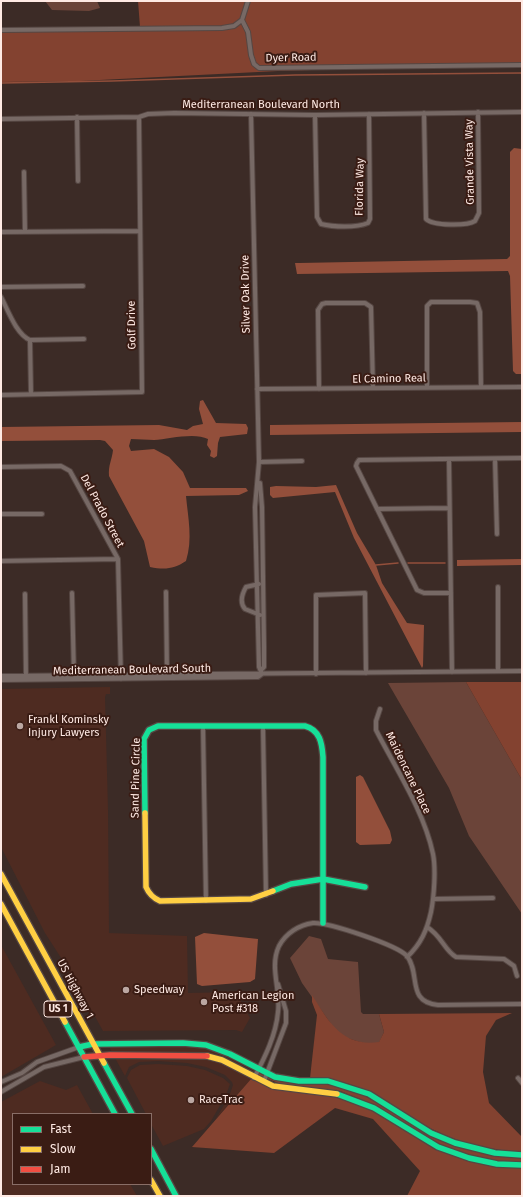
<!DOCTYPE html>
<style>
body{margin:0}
#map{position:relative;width:523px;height:1197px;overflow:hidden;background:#3c2b26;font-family:"Fira Sans",sans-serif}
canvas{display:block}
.frame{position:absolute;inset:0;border:2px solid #ffeae4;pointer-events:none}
.legend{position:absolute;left:12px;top:1113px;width:140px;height:72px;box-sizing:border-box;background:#3a1c14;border:1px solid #896e67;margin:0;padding:5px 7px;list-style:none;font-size:12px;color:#ffeae4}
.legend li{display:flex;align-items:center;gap:8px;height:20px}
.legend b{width:20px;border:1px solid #896e67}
</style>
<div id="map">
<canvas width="523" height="1197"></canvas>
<div class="frame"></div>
<ul class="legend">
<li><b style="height:5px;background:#16e098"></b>Fast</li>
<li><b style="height:5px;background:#ffcf43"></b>Slow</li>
<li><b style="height:5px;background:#f24e42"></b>Jam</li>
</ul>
</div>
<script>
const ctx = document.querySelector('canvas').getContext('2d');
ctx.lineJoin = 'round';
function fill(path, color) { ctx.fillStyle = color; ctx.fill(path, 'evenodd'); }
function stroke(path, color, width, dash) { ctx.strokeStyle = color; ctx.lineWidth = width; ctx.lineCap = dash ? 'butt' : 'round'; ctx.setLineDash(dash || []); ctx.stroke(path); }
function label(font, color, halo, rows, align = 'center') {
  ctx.font = font + ' "Fira Sans",sans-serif'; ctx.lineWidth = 4; ctx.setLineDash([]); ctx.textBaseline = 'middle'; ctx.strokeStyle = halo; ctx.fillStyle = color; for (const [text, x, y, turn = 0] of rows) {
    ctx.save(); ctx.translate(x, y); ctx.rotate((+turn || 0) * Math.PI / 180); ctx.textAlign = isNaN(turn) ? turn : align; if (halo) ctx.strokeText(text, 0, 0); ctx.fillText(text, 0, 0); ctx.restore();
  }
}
fill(new Path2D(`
 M 110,687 L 110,694 L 106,694 L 105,697 L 108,810 L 109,933 L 187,936 L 188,993 L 236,992 L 250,1018 L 242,1032 L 236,1030 L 103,1031 L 74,978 L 45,933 L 1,847 L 1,689 Z
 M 1,945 L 56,1045 L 1,1077 Z
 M 183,1046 L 205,1048 L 220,1053 L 259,1074 L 256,1073 L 255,1074 L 224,1057 L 203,1052 L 112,1052 L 109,1047 Z
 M 115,1058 L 203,1058 L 221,1063 L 251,1079 L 215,1120 L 229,1097 L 233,1085 L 232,1082 L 225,1075 L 206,1067 L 187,1063 L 158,1061 L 139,1062 L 129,1067 L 125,1076 Z
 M 158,1064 L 187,1066 L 205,1070 L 223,1078 L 230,1084 L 226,1095 L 211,1121 L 204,1129 L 163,1146 L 151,1124 L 151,1114 L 146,1114 L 127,1078 L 131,1070 L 140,1065 Z
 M 40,1081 L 66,1090 L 77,1085 L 93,1114 L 13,1114 L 13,1184 L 130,1184 L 137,1196 L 5,1196 L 1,1189 L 1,1102 Z`), '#4e2b21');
fill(new Path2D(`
 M 45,1 L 97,1 L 100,8 L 89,11 L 52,10 Z
 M 466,682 L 522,780 L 522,914 L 469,836 L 449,788 L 388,683 Z
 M 309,936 L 321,939 L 328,959 L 358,962 L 361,1012 L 363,1014 L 379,1014 L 384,1032 L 379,1043 L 366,1044 L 347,1038 L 336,1031 L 302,983 L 290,958 Z`), '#6b4439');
fill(new Path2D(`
 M 138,1 L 522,1 L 522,64 L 278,71 L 80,81 L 1,82 L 1,30 L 140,27 Z
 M 466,682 L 522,682 L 522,780 Z
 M 312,995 C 329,1022 342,1047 379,1042 L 384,1032 L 379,1014 L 512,1013 L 496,1020 L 486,1036 L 483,1072 L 489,1103 L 522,1137 L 522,1152 C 491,1150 462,1144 434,1130 C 424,1126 415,1119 405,1113 C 375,1093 347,1078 310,1078 L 317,1015 L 312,1002 Z
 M 256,1072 C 270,1078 283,1082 297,1084 C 315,1085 331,1083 349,1089 C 379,1100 403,1121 431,1136 C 460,1150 490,1156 522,1158 L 522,1162 L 497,1161 L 469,1155 L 439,1144 L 375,1105 L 340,1091 L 281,1084 L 255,1074 Z
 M 251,1079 L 280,1090 L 339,1097 L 373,1110 L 437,1150 L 468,1160 L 497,1167 L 522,1168 L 522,1196 L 407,1196 L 420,1171 L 373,1119 L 335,1108 L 274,1153 L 192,1147 Z`), '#834230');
fill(new Path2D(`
 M 514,148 L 522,149 L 522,374 L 516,374 L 513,371 L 510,276 L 508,271 L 297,274 L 295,263 L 299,263 L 507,259 L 510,256 L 510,152 Z
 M 203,400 L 216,423 L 246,424 L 248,428 L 247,434 L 220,437 L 218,443 L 217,456 L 214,458 L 210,456 L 211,451 L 207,445 L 208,439 C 195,432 168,439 154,440 C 147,440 139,439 131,439 L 129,446 L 131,451 L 154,449 L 169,457 L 183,472 L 190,488 L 246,488 L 248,491 L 239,495 L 186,496 C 188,518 193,539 186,561 C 174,569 165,570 150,567 L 144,541 L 109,476 C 108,465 112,460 113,450 L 105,441 L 100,440 L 1,441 L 1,427 L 159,425 L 187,430 L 193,426 L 203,424 L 199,409 L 200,401 Z
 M 522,422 L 522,432 L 270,435 L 270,425 Z
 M 336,485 L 357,533 L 376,565 L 382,583 L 407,623 L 424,625 L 423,666 L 422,668 L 354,538 L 335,492 L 273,498 L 270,495 L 270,487 L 276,486 L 316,487 Z
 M 522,559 L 522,565 L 457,566 L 457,560 Z
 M 360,775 L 363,777 L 390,831 L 392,840 L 390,844 L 360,845 L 356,842 L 356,777 Z
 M 204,933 L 258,939 L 255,979 L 250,982 L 202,986 L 197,984 L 195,937 Z`), '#934f3b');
stroke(new Path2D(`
 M 1,83 L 112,81 L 295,75 L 522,73
 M 408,563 L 445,563
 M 376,565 L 398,563`), '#934f3b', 1.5);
const street = new Path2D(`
 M 242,20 L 248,1
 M 1,30 L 222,28 L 234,26 L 242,20 L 248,32 L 251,55 L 254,64 L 259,68 L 522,65
 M 424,113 L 426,219 C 433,226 467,226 475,221 L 479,213 L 478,112
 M 251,114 L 259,462 L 255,507 L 259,667 L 262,674
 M 315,115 L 317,217 L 321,224 C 333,227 356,228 368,223 L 370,219 L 369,114
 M 77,117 L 78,181
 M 1,119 L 139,117 L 148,114 L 174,113 L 315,115 L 522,112
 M 24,172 L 25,232
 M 1,232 L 139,231
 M 1,287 L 83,286
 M 1,297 C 8,310 16,334 30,340 L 31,394
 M 30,340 L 84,339
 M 427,387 L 427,306 L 431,302 L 470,302 L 477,303 L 480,312 L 481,387
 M 257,389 L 522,387
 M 319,389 L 318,310 L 322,304 L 326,303 L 365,303 L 371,307 L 373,388
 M 1,395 L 142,392 L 139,117
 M 449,459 L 452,672
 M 495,459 L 497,534
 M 259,462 L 302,461
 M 357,463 L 356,466 L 417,590 L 424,593 L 451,593
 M 357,463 L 359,460 L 522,458
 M 1,467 L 61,466 L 70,471 L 118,559 L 121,679
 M 260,483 L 262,507 L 264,646 L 264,667 L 262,669
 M 377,509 L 449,508
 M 1,514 L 42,514
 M 1,561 L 118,559
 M 259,584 L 246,587 C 242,594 239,602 245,609 L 260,615
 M 498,587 L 498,671
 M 166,592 L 167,675
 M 72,593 L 74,677
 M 25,594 L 26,678
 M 316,674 L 316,595 L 365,593 L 366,673
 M 1,676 L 522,671
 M 1,680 L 258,677 L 262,674
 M 380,709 L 376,721 L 376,730 C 396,769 424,811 433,854 C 436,869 434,897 431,912 C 427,930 421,944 407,957
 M 203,726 L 206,901
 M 263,727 L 266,895
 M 434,899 L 493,898
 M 427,927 C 442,936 444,950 456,957 L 504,959 L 514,966 L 517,976
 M 254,1078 C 265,1057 276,1035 278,1012 C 281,990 269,967 279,946 C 286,933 299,925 313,923 C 328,922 397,945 407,956 C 421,974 406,1002 438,1005 L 522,1004
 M 518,1078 L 522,1083
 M 264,1081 L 286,1023 L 286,1011 L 278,984
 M 1,1082 L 22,1073 L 37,1062 L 79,1047
 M 1,1092 L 44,1067 L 84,1057`);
const fast = new Path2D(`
 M 145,813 L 144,739 L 149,730 L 158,726 L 305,726 C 320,730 322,743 323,757 L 323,923
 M 273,891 L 291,884 L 323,879 L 365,887
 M 65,1022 L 115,1114
 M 79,1047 L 93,1044 L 183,1043 L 206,1045 L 230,1054 L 275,1077 L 299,1081 L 328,1081 L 369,1094 L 431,1133 L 455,1143 L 495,1153 L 522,1155
 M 104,1063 L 132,1114
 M 337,1094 L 374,1108 L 438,1147 L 469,1158 L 497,1164 L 522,1165
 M 151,1149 L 176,1196`);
const slow = new Path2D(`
 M 145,813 L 146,887 C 149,894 153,898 160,901 L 251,899 L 273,891
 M 1,874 L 104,1063
 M 1,904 L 65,1022
 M 207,1056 L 222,1060 L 273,1086 L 337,1094
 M 151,1180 L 160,1196`);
const jam = new Path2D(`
 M 84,1057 L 110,1055 L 207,1056`);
stroke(street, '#564743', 6);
stroke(fast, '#564743', 8);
stroke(slow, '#564743', 8);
stroke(jam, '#564743', 8);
stroke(street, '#776965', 4);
stroke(fast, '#16e098', 5.5);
stroke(slow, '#ffcf43', 5.5);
stroke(jam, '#f24e42', 5.5);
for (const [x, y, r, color] of [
 [20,726,4,"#bba7a2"],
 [126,990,4,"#bba7a2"],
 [204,1002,4,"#bba7a2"],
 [191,1100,4,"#bba7a2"]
]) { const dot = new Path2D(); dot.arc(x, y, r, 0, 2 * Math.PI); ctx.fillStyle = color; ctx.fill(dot); stroke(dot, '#3a1c14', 1.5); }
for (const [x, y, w] of [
 [58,1009,28]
]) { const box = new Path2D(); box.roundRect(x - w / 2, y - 8, w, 16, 3); ctx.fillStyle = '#3a1c14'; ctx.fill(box); stroke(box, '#ffeae4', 1); }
label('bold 10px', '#ffeae4', null, [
 ["US 1",58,1009]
]);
label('11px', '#ffeae4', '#3a1c14', [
 ["Dyer Road",291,58,-1],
 ["Mediterranean Boulevard North",261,105],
 ["Grande Vista Way",470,162,-91],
 ["Florida Way",360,187,-89],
 ["Silver Oak Drive",246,294,-91],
 ["Golf Drive",132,325,-91],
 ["El Camino Real",389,379,-1],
 ["Del Prado Street",102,511,62],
 ["Mediterranean Boulevard South",132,670,-1],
 ["Maidencane Place",408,773,64],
 ["Sand Pine Circle",136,778,-89],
 ["US Highway 1",75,989,62]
]);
label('11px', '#ffeae4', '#3a1c14', [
 ["Frankl Kominsky",28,720],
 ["Injury Lawyers",28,733],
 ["Speedway",134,990],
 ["American Legion",212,996],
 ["Post #318",212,1009],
 ["RaceTrac",199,1100]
], 'left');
</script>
